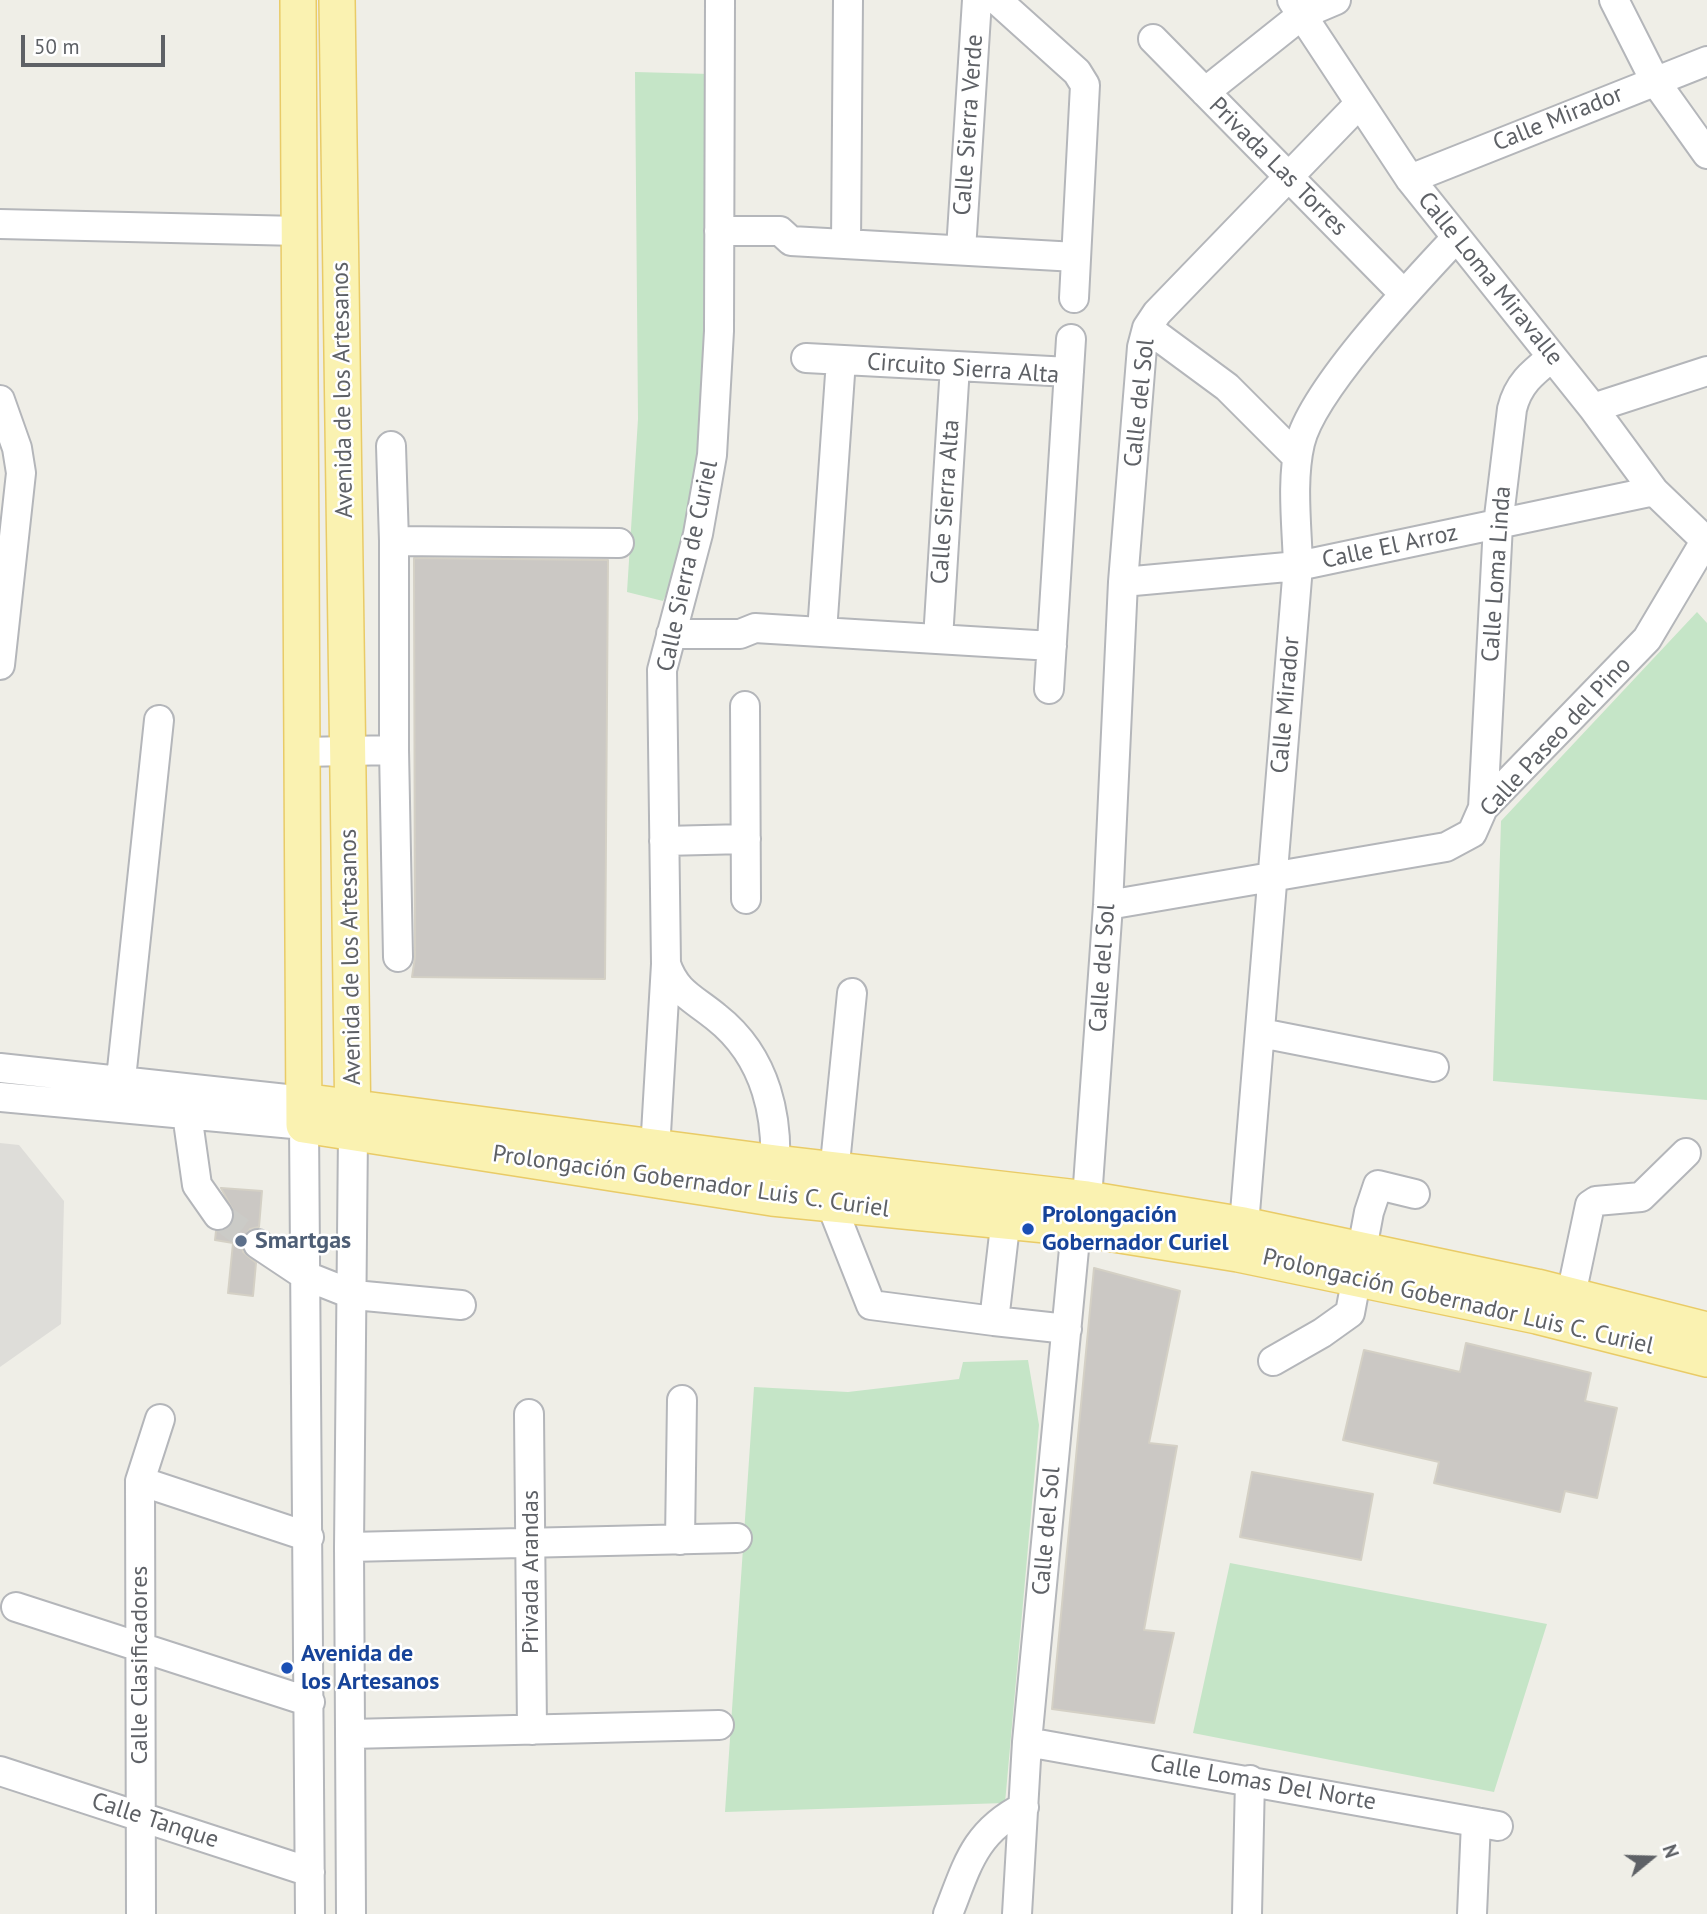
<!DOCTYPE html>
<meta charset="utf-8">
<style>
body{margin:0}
#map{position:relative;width:1707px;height:1914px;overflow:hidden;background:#efeee7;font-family:"PT Sans",sans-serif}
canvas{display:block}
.north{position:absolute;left:1616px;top:1823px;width:70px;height:70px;-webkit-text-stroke:5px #fff;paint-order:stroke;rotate:71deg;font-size:19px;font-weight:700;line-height:28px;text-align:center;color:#5e6166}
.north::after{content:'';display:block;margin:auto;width:24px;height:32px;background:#5e6166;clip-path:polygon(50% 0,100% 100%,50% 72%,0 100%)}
.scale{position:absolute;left:21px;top:35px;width:144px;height:32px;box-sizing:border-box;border:4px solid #5e6166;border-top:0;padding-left:9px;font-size:21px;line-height:24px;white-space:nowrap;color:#5e6166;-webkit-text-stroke:5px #fff;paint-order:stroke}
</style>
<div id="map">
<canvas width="1707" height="1914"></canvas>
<div class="north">N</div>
<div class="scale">50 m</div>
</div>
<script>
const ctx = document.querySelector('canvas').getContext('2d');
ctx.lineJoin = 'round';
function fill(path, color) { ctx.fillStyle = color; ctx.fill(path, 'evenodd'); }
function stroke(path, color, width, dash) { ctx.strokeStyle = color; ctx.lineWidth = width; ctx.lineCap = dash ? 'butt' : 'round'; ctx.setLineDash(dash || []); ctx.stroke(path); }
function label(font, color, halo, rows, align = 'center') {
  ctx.font = font + ' "PT Sans",sans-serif'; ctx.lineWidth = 5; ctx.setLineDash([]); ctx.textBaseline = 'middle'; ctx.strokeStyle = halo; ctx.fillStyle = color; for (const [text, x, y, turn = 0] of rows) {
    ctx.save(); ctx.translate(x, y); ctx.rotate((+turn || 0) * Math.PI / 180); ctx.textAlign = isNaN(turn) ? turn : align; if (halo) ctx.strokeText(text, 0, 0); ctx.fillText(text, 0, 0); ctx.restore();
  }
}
fill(new Path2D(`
 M 0,1143 L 19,1145 L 64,1201 L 61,1324 L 0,1367 Z`), '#deddd9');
fill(new Path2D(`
 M 635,72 L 710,74 L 704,446 L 687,548 L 663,601 L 627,592 L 638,419 Z
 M 1697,612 L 1707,623 L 1707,1100 L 1493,1081 L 1501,821 Z
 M 1028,1360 L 1039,1425 L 1005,1803 L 725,1812 L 754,1387 L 848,1392 L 959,1379 L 963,1362 Z
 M 1230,1563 L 1547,1624 L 1494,1792 L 1193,1733 Z`), '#c5e5c7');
const building = new Path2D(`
 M 414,558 L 608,560 L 605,979 L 412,977 L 415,957 Z
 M 221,1188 L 262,1191 L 259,1227 L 250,1229 L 242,1242 L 243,1252 L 256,1263 L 253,1296 L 228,1293 L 233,1243 L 215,1240 L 216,1231 L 228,1228 L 235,1214 Z
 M 1094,1268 L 1180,1291 L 1149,1443 L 1177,1446 L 1144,1630 L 1174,1633 L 1154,1723 L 1052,1709 Z
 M 1466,1343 L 1591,1373 L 1585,1401 L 1617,1408 L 1597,1498 L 1565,1491 L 1560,1512 L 1434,1483 L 1439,1462 L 1343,1440 L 1364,1350 L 1460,1372 Z
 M 1252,1472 L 1373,1494 L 1361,1560 L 1240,1537 Z`);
fill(building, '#cbc8c4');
stroke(building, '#d4d0c5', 2);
stroke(new Path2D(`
 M 218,1215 L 258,1244`), '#cbcbc7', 28, [28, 14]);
const minor = new Path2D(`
 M 997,0 L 1077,72 L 1085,85 L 1074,298
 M 1292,0 L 1410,179 L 1593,408 L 1654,491 L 1707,542
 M 1614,0 L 1655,81 L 1707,154
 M 1153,39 L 1404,294
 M 1205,92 L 1303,14 L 1336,0
 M 1410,179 L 1707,61
 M 0,224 L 299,231
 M 719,231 L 780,231 L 791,241 L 1076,257
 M 846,244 L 848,0
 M 961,250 L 977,0
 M 1147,328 L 1227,387 L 1297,457
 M 806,358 L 1069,372
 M 0,400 L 17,448 L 21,473 L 0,665
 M 1593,408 L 1707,371
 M 391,446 L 394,541
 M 1123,582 L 1298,566 L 1654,491
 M 822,632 L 841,360
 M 671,634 L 740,634 L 755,628 L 1052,646
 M 938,639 L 955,366
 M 1049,689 L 1071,339
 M 745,706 L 746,899
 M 394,750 L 398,957
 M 303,752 L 394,750 L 394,541 L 619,543
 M 1483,808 L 1498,525 L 1512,409 C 1518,384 1532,373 1552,357
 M 664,841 L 746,839
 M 1108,905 L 1446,847 L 1472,833 L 1483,808 L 1647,639 L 1707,538
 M 666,964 C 676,993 693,998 716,1017 C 767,1057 780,1119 774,1181
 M 852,993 L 831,1204 L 871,1305 L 994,1321 L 1008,1200
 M 1261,1033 L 1434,1067
 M 0,1068 L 305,1101
 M 187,1095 L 187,1114 L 197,1185 L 218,1215
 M 0,1097 L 304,1125 L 310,1914
 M 118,1107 L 159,720
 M 654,1167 L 666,964 L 662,670 L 698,534 L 712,455 L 719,331 L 720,0
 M 1244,1225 L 1298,566 C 1297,527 1291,481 1300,443 C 1313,389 1416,281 1456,238
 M 258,1244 L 306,1276 L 354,1295 L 461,1305
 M 1571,1295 L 1590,1205 L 1596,1201 L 1641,1197 L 1686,1153
 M 994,1321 L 1067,1329
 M 1273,1361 L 1322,1333 L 1350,1313 L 1369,1212 L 1378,1185 L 1415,1194
 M 529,1414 L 532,1730
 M 140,1481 L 309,1537
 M 680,1540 L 682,1400
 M 349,1547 L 737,1538
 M 16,1607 L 310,1702
 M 350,1734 L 719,1725
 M 1027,1742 L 1498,1826
 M 0,1771 L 310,1872
 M 141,1914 L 140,1481 L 160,1419
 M 351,1914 L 349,1547 L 353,1133
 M 948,1914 C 967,1866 974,1832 1024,1807
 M 1017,1914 L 1027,1742 L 1076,1228 L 1087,1199 L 1108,905 L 1123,582 L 1142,347 L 1147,328 L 1157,313 L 1359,104
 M 1247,1914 L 1250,1780
 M 1472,1914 L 1476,1822`);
const major = new Path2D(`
 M 298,0 L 304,1125 L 772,1198 L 1076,1228 L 1238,1254 L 1537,1316 L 1707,1359
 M 337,0 L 353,1129
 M 310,1102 L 776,1163 L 1087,1199 L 1244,1225 L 1537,1287 L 1707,1330`);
stroke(minor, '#b4b6ba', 32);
stroke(major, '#e9cb67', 38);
stroke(minor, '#fff', 28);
stroke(major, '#faf2b1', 35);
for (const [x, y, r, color] of [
 [1028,1229,7,"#1a4fb4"],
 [241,1241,7,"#5c6f8a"],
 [287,1668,7,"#1a4fb4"]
]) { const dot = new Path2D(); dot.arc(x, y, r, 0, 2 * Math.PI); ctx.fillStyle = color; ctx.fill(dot); stroke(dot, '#fff', 2.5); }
label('24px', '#5e6166', '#fff', [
 ["Calle Mirador",1558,119,-22],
 ["Calle Sierra Verde",969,125,-86],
 ["Privada Las Torres",1278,167,45],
 ["Calle Loma Miravalle",1490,279,51],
 ["Circuito Sierra Alta",963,369,4],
 ["Avenida de los Artesanos",343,390,-91],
 ["Calle del Sol",1140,403,-84],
 ["Calle Sierra Alta",946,502,-86],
 ["Calle El Arroz",1390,547,-12],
 ["Calle Sierra de Curiel",688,566,-78],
 ["Calle Loma Linda",1497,574,-86],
 ["Calle Mirador",1286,705,-85],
 ["Calle Paseo del Pino",1556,737,-47],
 ["Avenida de los Artesanos",351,957,-91],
 ["Calle del Sol",1103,968,-86],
 ["Prolongación Gobernador Luis C. Curiel",691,1182,8],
 ["Prolongación Gobernador Luis C. Curiel",1458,1302,13],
 ["Calle del Sol",1047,1531,-85],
 ["Privada Arandas",531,1572,-90],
 ["Calle Clasificadores",140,1665,-90],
 ["Calle Lomas Del Norte",1263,1783,10],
 ["Calle Tanque",155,1821,18]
]);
label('bold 24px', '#164399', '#fff', [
 ["Prolongación",1042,1215],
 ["Gobernador Curiel",1042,1243],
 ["Avenida de",301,1654],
 ["los Artesanos",301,1682]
], 'left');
label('bold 24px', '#4e5e75', '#fff', [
 ["Smartgas",255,1241]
], 'left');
</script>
